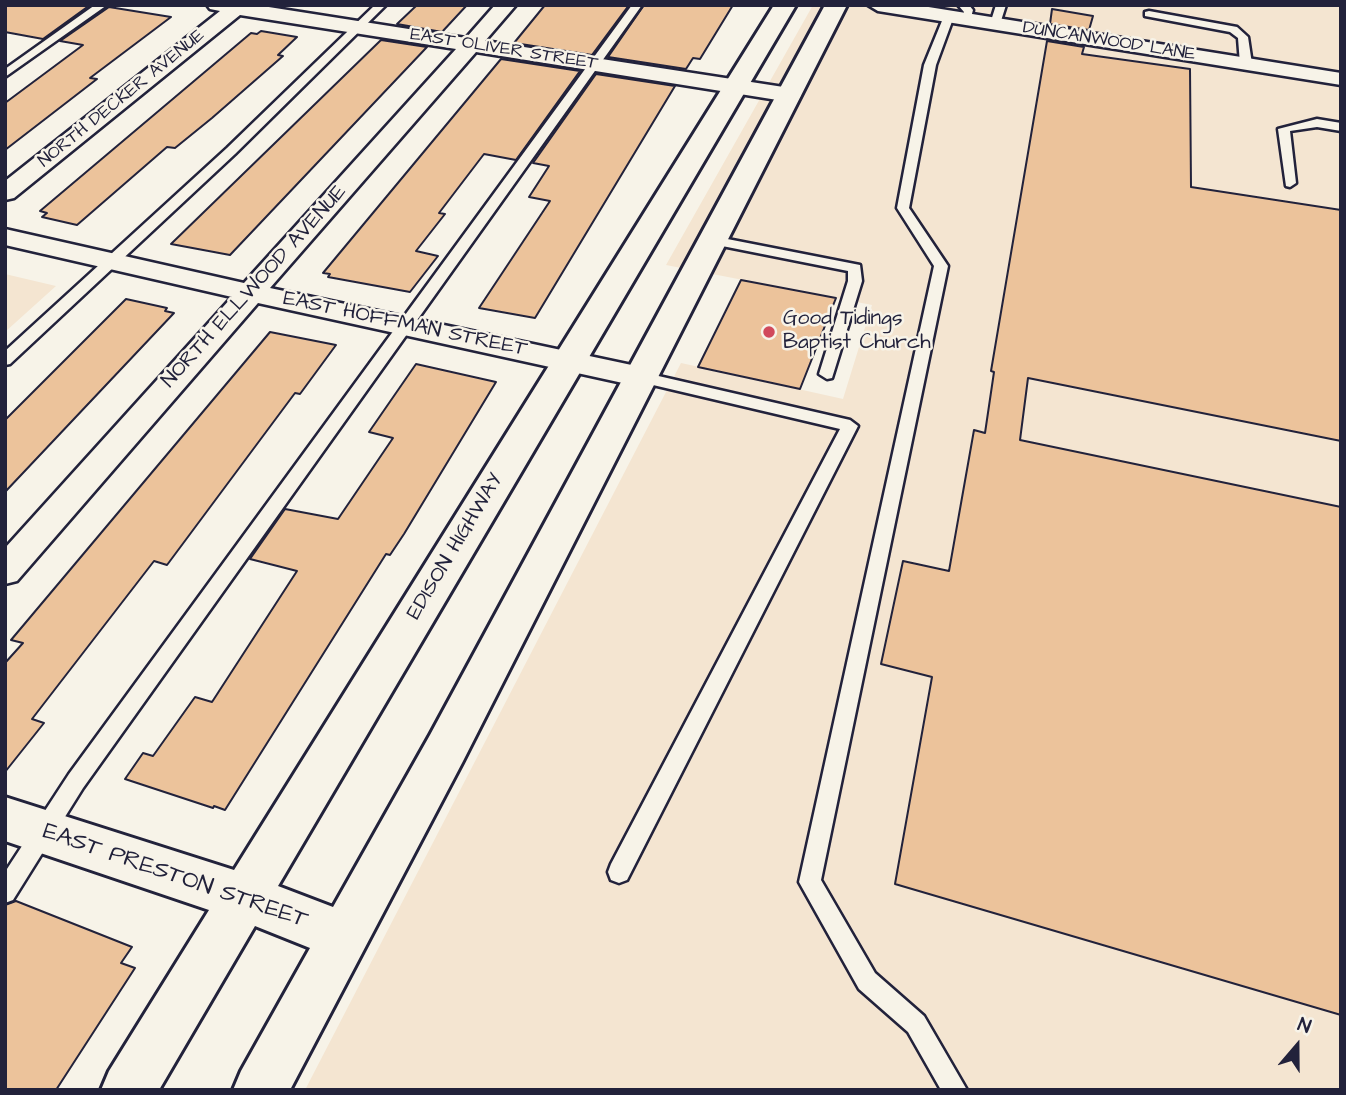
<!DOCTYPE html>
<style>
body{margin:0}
#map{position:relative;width:1346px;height:1095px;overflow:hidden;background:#f7f3e8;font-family:"Architects Daughter",sans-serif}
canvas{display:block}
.frame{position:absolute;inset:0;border:7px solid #22223b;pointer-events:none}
.north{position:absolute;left:1262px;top:1011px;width:70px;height:70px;-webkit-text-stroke:5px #f7f3e8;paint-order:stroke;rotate:20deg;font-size:19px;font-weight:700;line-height:28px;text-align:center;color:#22223b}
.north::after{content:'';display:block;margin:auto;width:24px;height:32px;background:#22223b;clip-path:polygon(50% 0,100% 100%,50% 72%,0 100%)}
</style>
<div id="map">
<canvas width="1346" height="1095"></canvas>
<div class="frame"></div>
<div class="north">N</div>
</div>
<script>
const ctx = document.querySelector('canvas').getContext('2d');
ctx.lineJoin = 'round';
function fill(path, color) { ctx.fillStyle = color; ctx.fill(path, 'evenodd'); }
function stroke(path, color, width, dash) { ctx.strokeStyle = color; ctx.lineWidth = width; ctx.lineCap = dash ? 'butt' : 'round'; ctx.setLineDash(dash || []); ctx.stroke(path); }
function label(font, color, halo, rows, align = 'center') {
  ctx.font = font + ' "Architects Daughter",sans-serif'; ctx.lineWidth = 5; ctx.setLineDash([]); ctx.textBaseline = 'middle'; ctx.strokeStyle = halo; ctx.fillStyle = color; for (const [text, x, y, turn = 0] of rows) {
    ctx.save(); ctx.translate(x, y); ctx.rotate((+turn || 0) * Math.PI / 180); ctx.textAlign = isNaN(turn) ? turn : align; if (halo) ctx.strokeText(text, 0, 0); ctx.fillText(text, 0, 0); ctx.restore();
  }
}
fill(new Path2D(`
 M 813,5 L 1341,5 L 1341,1090 L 305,1090 L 681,363 L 843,399 L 872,305 L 666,265 Z
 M 5,274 L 56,286 L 5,332 Z`), '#f4e5d1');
const building = new Path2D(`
 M 5,5 L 90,5 L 43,39 L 5,32 Z
 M 417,5 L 467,5 L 442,32 L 397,24 Z
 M 545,5 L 629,5 L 592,55 L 514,43 Z
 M 644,5 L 733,5 L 700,59 L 693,58 L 686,69 L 608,57 Z
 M 109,7 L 171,17 L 90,78 L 97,79 L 5,150 L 5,103 L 83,45 L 60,41 Z
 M 1052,9 L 1093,16 L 1089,30 L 1050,24 Z
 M 261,31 L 297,37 L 278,55 L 283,56 L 212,118 L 175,148 L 167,147 L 77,225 L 42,217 L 47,213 L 40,211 L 251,33 L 257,34 Z
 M 381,40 L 427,47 L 230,255 L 171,244 Z
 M 1047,41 L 1084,47 L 1082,54 L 1190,69 L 1191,187 L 1341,210 L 1341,441 L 1028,378 L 1020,440 L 1341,507 L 1341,1015 L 895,884 L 932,677 L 881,664 L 903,561 L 949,571 L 974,430 L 985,433 L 994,372 L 991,371 Z
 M 501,59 L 580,71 L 516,160 L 484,154 L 439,213 L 445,214 L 416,251 L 438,256 L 410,292 L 328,277 L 330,274 L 323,273 Z
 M 596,74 L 675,86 L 535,318 L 479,308 L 550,201 L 529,197 L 549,166 L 533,163 Z
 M 741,280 L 836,298 L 800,389 L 698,367 Z
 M 126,299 L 167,308 L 165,311 L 174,313 L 5,492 L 5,420 Z
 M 270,332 L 336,345 L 300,394 L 295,393 L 167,565 L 154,561 L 32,719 L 44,723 L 5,772 L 5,663 L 23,643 L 11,640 Z
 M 416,364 L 496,382 L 404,534 L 390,555 L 386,554 L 225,810 L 214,806 L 213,808 L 125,779 L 143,753 L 153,756 L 195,697 L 212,702 L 297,571 L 250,559 L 285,509 L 338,519 L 393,438 L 369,432 Z
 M 16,901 L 132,947 L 121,963 L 135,968 L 56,1090 L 5,1090 L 5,905 Z`);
fill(building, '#ecc39b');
stroke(building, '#22223b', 2);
const lane = new Path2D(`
 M 95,5 L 107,5 L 5,77 L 5,69 Z
 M 375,5 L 386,5 L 235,154 L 10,364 L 5,365 L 5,351 L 227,148 Z
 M 632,5 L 642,5 L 83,788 L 13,900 L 5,903 L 5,872 L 69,774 Z
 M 958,5 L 969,5 L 973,10 L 970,21 L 962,21 L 964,12 Z
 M 996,5 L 1006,5 L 1000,24 L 995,27 L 990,24 Z
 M 1149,11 L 1237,27 L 1248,37 L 1252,64 L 1246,67 L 1240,64 L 1238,38 L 1230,32 L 1145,16 L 1145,12 Z
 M 949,13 L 954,16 L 936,65 L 909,208 L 948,266 L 821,880 L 875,973 L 924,1016 L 967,1090 L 941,1090 L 908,1032 L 859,989 L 799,882 L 934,266 L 897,208 L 924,65 L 944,16 Z
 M 1317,119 L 1341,123 L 1341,131 L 1317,127 L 1290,131 L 1296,183 L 1290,187 L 1286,186 L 1278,129 Z
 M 712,236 L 860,265 L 862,281 L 832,378 L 827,379 L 819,374 L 848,281 L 848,271 L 707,243 L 705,240 Z
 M 641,372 L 850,420 L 858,426 L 627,880 L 619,883 L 611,880 L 608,872 L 611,864 L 840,429 L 636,381 L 633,377 Z`);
const street = new Path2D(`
 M 207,5 L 256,5 L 466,38 L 495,5 L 516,5 L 485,41 L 790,88 L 798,90 L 801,95 L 798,100 L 790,102 L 476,52 L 270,288 L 641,367 L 651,370 L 655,377 L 651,384 L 641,387 L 258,303 L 17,581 L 5,584 L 5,548 L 232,297 L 5,245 L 5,229 L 244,283 L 456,49 L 240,15 L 14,198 L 5,200 L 5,181 L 220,11 L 210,9 Z
 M 868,5 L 916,5 L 1341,73 L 1341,85 L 878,11 Z`);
const secondary = new Path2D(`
 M 774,5 L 796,5 L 278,886 L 333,907 L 430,735 L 825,5 L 847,5 L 462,763 L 290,1090 L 233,1090 L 241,1071 L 310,948 L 255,926 L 159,1090 L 101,1090 L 109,1071 L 209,910 L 5,841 L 5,797 L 234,870 Z`);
stroke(lane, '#22223b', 5);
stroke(street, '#22223b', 5);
stroke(secondary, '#22223b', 6);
fill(lane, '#f7f3e8');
fill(street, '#f7f3e8');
fill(secondary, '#f7f3e8');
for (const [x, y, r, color] of [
 [769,332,7,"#d1495b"]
]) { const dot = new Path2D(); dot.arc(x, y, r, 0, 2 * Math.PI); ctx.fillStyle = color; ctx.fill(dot); stroke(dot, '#f7f3e8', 2.5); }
label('18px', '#22223b', '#f7f3e8', [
 ["DUNCANWOOD LANE",1109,42,9],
 ["EAST OLIVER STREET",504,50,9],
 ["NORTH DECKER AVENUE",122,99,-39]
]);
label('21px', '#22223b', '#f7f3e8', [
 ["NORTH ELLWOOD AVENUE",255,287,-48],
 ["EAST HOFFMAN STREET",405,325,12],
 ["EDISON HIGHWAY",456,547,-59]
]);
label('21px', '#22223b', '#f7f3e8', [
 ["Good Tidings",783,320],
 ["Baptist Church",783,344]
], 'left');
label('24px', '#22223b', '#f7f3e8', [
 ["EAST PRESTON STREET",175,877,19]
]);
</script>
